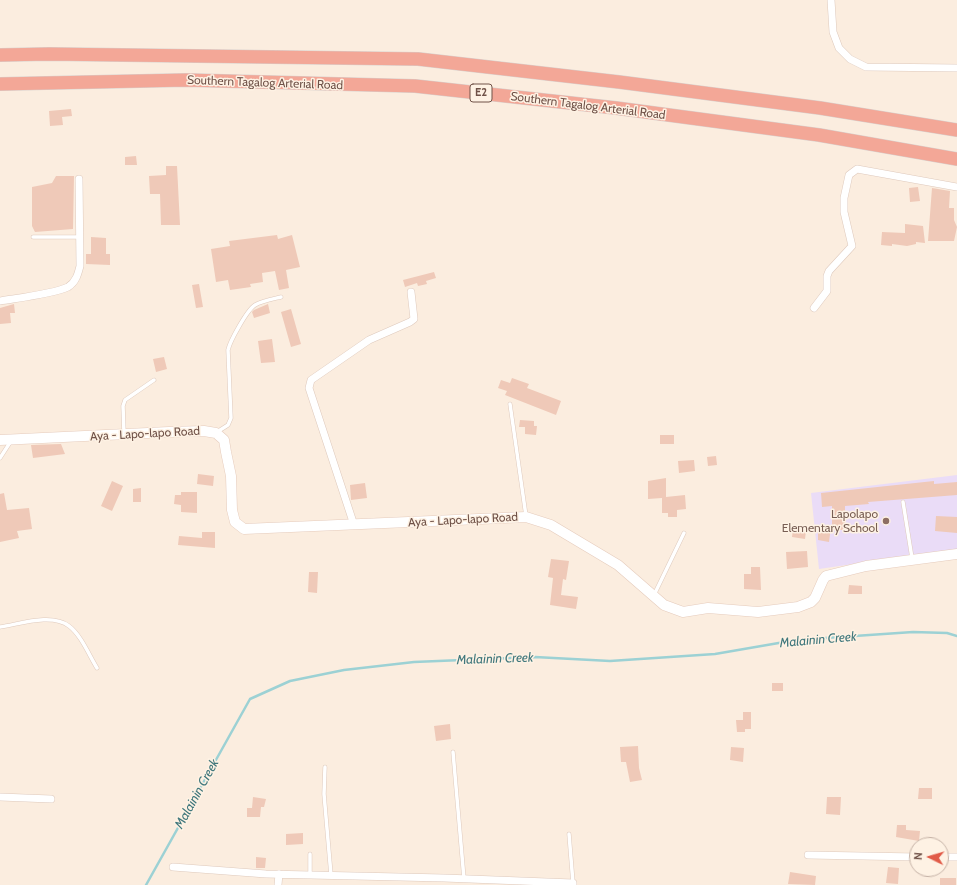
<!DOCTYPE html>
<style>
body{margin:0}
#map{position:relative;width:957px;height:885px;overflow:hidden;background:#fbeddf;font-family:Cabin,sans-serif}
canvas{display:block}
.north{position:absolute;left:909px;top:837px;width:40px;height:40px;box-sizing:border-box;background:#fef2e4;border:1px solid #c5b2a6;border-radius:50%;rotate:275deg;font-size:11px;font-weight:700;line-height:16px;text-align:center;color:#705248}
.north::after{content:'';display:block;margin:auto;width:14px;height:18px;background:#e15b48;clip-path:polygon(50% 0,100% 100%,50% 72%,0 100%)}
</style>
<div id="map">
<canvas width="957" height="885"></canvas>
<div class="north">N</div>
</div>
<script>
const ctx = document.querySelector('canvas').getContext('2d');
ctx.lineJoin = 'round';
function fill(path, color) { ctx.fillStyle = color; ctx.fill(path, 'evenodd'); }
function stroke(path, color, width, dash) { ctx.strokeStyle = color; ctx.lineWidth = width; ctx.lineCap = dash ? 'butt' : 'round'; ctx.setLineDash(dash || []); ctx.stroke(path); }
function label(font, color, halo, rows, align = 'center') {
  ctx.font = font + ' Cabin,sans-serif'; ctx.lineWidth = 3; ctx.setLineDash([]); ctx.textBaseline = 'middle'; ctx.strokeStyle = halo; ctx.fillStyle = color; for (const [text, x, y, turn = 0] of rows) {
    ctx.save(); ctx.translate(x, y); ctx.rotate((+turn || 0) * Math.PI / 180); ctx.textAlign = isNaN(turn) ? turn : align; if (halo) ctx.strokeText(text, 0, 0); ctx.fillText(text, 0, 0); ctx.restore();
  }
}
fill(new Path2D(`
 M 957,475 L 957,549 L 819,569 L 811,493 Z`), '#eadcf7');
stroke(new Path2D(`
 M 146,885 L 250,699 L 290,681 L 344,670 L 414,662 L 535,657 L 610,661 L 715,654 L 796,640 L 913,632 L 947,633 L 957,636`), '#9cd1d4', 2.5);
fill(new Path2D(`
 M 71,109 L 72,116 L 62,117 L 63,125 L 50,126 L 49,111 Z
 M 136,156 L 137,165 L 125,165 L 125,157 Z
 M 166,166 L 177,166 L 180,225 L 161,225 L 160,194 L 150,194 L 149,176 L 166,175 Z
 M 56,176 L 74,176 L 73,229 L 35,232 L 32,226 L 32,187 L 52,183 Z
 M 918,187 L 920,201 L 910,202 L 909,188 Z
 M 932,188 L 950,191 L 949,208 L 954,208 L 954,220 L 957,227 L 954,241 L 928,241 Z
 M 905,224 L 923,226 L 925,243 L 916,242 L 916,244 L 907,246 L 892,244 L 892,246 L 881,245 L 882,232 L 905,233 Z
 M 277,235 L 278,239 L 292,235 L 300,267 L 286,270 L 289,288 L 279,290 L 275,271 L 262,273 L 263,282 L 250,284 L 251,287 L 230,290 L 228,280 L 216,282 L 211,249 L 230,246 L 229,241 Z
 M 91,237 L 106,238 L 106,254 L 110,254 L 110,265 L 86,264 L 86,254 L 91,254 Z
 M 434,272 L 436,278 L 426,281 L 427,284 L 418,286 L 417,283 L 405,287 L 403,280 Z
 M 199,284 L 203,307 L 196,308 L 192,285 Z
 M 14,304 L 15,313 L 10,313 L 11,323 L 0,324 L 0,308 Z
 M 268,304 L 270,313 L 254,318 L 252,312 L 254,310 Z
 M 291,309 L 301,344 L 291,347 L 281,312 Z
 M 272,339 L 275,362 L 261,363 L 258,341 Z
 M 164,357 L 167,369 L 156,372 L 153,359 Z
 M 512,378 L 529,384 L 527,388 L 561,401 L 556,415 L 505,395 L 507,391 L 498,388 L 501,380 L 510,383 Z
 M 520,420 L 534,421 L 534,426 L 537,426 L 536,435 L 525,434 L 525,427 L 519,427 Z
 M 660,435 L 674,435 L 674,444 L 660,444 Z
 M 61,444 L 65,454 L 33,458 L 31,445 Z
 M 716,456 L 717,465 L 708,466 L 707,457 Z
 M 694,460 L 695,471 L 679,473 L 678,461 Z
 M 198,474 L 214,476 L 213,486 L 197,484 Z
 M 666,478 L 666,497 L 685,495 L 686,509 L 677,510 L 677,517 L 668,517 L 668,513 L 662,513 L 662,498 L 648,499 L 648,481 Z
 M 112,481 L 123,486 L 112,511 L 101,506 Z
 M 934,481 L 934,484 L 957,482 L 957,495 L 868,502 L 869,504 L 845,506 L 845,530 L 832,530 L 832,506 L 822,507 L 821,493 Z
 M 365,483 L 367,498 L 351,500 L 350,485 Z
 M 141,488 L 141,502 L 133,502 L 133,489 Z
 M 181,492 L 197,492 L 197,513 L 181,512 L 181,505 L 174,504 L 175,495 L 181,495 Z
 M 4,493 L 7,510 L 29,508 L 32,529 L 17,531 L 19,538 L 0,542 L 0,494 Z
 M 936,516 L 957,517 L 957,533 L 935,531 Z
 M 818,527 L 831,527 L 829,542 L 818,540 Z
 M 793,530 L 806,531 L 805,539 L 792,537 Z
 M 202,532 L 215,532 L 215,548 L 178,545 L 179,536 L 202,538 Z
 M 807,551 L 808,567 L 787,569 L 786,552 Z
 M 551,559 L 569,561 L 566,580 L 563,579 L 561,595 L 578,597 L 576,609 L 550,605 L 553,578 L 548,577 Z
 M 751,567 L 760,567 L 761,590 L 744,589 L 744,574 L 751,574 Z
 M 309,572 L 318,572 L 317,593 L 308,592 Z
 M 849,585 L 862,586 L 862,594 L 848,594 Z
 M 772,683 L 783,683 L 783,691 L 772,691 Z
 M 743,712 L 751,712 L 751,729 L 745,729 L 745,732 L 737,732 L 736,720 L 743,720 Z
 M 450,724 L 451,739 L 436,741 L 434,726 Z
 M 638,746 L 639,768 L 642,780 L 630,782 L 626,762 L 621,762 L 620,747 Z
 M 731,747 L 744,748 L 743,762 L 730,760 Z
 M 919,788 L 932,788 L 932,799 L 918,799 Z
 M 253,797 L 266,799 L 264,807 L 261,807 L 260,817 L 247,817 L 247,808 L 252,808 Z
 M 827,797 L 841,797 L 840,815 L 826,814 Z
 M 897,825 L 906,825 L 906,830 L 920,831 L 919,841 L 896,837 Z
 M 303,833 L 303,844 L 286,845 L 286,834 Z
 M 256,857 L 266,858 L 265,868 L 256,868 Z
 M 888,867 L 899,868 L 898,884 L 886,883 Z
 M 790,872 L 816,876 L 815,885 L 788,884 Z
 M 940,878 L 956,878 L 956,885 L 940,885 Z`), '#efc9b8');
const lane = new Path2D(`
 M 33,237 L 80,237
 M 510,404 L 526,516
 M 217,432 L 228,425 L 231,418 L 228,350 C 230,341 247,310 255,305 C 262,301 273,299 281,297
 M 124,433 L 123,406 L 125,400 L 154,380
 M 0,458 L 11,441
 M 903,502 L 912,558
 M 654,595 L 684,533
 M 0,627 C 20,624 52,613 69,626 C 81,635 89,655 97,668
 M 453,752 L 464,879
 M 325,767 L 324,794 L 331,875
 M 569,834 L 573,883
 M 310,875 L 310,854`);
const street = new Path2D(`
 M 831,0 L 833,32 L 839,48 L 850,59 L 866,67 L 957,68
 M 0,301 C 18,298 53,294 68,287 C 76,282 78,274 80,266 L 79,179
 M 814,308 L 827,291 L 827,276 L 829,271 L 852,246 L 844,212 L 844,198 L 849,175 L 857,169 L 957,187
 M 354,525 L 309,388 L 311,380 L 369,340 L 410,322 L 414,319 L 411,292
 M 0,797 L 51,799
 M 808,855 L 917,857
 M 941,857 L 957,857
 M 173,867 L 266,874 L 444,878 L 573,883 L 573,885
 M 278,885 L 279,874`);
const secondary = new Path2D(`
 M 0,440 L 169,432 L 204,431 L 216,433 L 224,440 L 226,452 L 231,476 L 232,510 L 235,522 L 244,529 L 526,517 L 551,525 L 618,565 L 664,605 L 683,612 L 708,608 L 758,612 L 798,607 L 811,602 L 815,598 L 823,580 L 826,576 L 866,566 L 957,554`);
const highway = new Path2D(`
 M 0,55 L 49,54 L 418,59 L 619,82 L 820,108 L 957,130
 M 0,84 L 186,80 L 415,86 L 616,108 L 819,135 L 957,159`);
stroke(lane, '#dec9bc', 4.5);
stroke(street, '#dec9bc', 8);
stroke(secondary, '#e5cbbc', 11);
stroke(highway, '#d7cfcc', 14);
stroke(lane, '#fff', 3.5);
stroke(street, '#fff', 7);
stroke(secondary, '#fff', 10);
stroke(highway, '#f3a797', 13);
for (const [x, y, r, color] of [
 [886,521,4,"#8d6e63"]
]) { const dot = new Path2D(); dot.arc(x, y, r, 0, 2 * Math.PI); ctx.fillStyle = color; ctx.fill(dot); stroke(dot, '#fef2e4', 1.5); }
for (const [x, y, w] of [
 [481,93,22]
]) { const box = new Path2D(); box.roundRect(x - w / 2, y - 9, w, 18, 3); ctx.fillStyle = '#fef2e4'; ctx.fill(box); stroke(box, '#705248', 1); }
label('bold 11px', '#705248', null, [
 ["E2",481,93]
]);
label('12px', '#705248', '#fef2e4', [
 ["Southern Tagalog Arterial Road",265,83,2],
 ["Southern Tagalog Arterial Road",588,106,7],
 ["Aya - Lapo-lapo Road",145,434,-3],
 ["Aya - Lapo-lapo Road",463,520,-3]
]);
label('12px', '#785e54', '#fef2e4', [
 ["Lapolapo",878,514],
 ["Elementary School",878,528]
], 'right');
label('italic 13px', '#40777c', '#fef2e4', [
 ["Malainin Creek",818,640,-5],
 ["Malainin Creek",495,659,-2],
 ["Malainin Creek",197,794,-61]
]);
</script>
